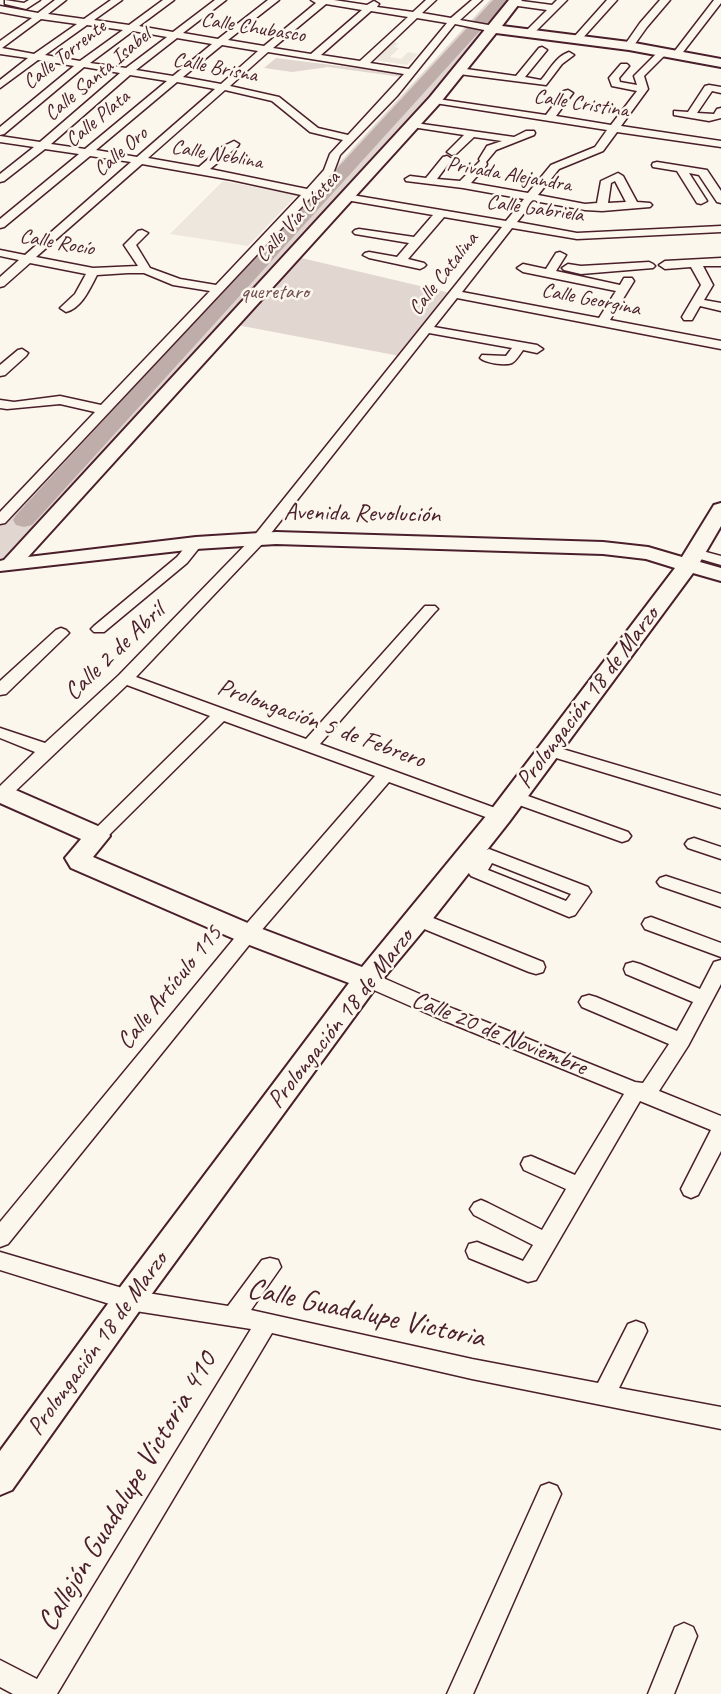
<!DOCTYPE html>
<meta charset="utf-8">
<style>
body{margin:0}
canvas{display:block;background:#fbf7ec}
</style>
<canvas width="721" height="1694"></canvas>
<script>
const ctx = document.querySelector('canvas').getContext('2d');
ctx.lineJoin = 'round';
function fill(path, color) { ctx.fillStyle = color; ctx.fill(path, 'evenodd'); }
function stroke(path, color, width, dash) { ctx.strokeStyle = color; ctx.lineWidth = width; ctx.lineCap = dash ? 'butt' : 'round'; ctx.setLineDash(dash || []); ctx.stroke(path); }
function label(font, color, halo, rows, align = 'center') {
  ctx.font = font + ' Caveat,sans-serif'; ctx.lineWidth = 5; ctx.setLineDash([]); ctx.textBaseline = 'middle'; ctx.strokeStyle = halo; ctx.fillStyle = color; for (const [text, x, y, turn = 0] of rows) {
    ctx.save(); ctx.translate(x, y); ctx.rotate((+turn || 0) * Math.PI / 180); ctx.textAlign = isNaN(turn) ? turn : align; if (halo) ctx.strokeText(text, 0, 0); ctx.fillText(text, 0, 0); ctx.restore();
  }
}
fill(new Path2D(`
 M 392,42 L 398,43 L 394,47 L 399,48 L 390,57 L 401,59 L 408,52 L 418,54 L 407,65 L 373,60 Z
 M 223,181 L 271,190 L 297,195 L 248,246 L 170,234 Z`), '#eee7de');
fill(new Path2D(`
 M 490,0 L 514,0 L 293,256 L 454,294 L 405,357 L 237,325 L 0,567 L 0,521 L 160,357 Z
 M 276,58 L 412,75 L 409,78 L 328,67 L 292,72 L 264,68 Z`), '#e2d7d0');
fill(new Path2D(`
 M 493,0 L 508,0 L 32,525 L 24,527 L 16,525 L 13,520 L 16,515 Z`), '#bfadaa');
const street = new Path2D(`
 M 5,0 L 24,3 L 29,0 L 40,0 L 26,9 L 5,4 Z
 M 55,0 L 66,0 L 48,14 L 84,19 L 111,0 L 122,0 L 94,20 L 129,25 L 163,0 L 174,0 L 139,26 L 173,32 L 215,0 L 226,0 L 183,33 L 218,39 L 268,0 L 279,0 L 228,40 L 264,46 L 316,3 L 311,0 L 334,0 L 367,5 L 374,1 L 379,4 L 377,7 L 413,12 L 426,0 L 436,0 L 422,13 L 451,18 L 472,0 L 482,0 L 460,20 L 494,26 L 499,29 L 494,32 L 455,24 L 397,96 L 340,155 L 334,171 L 313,195 L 5,523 L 0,524 L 0,512 L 95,412 L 60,404 L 7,409 L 0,408 L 0,400 L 14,402 L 60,396 L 101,405 L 210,291 L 173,285 L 144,273 L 128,273 L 97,275 C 90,288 82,308 66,312 L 60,308 L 75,294 L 86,274 L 30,263 L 4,286 L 0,287 L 0,277 L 19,260 L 0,256 L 0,250 L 25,255 L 131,162 L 90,156 L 4,227 L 0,228 L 0,219 L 79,154 L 45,149 L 4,181 L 0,182 L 0,174 L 34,147 L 0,142 L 0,136 L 40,142 L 120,73 L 84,67 L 4,134 L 0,135 L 0,127 L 74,66 L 38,60 L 0,88 L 0,80 L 28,58 L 0,54 L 0,41 L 32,18 L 0,12 L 0,6 L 38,13 ZM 326,4 L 362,10 L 311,54 L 273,48 ZM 371,11 L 408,17 L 360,61 L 321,55 ZM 417,18 L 447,23 L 409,69 L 370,63 ZM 41,19 L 77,24 L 34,54 L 2,48 ZM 87,25 L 123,30 L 80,61 L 45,55 ZM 133,31 L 167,37 L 126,68 L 90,63 ZM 177,38 L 212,44 L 173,76 L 136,70 ZM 222,45 L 258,51 L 221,84 L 183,77 ZM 268,52 L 404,74 L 348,135 L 318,128 L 279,97 L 230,86 ZM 130,75 L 167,81 L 85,149 L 51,144 ZM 177,82 L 215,89 L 137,157 L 96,150 ZM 225,90 L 272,101 L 310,132 L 343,140 L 330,154 L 324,170 L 307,189 L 210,169 L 238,146 L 239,144 L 234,141 L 222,147 L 199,167 L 148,158 ZM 142,164 L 232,180 L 301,195 L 216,285 L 180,279 L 150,268 L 136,245 L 148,233 L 142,230 L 138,231 L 124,245 L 138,266 L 93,268 L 36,257 Z
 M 514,0 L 552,5 L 557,0 L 567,0 L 533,34 L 530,35 L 525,32 L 547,10 L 511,5 L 511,1 Z
 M 607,0 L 617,0 L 580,41 L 574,41 L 574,37 Z
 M 660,0 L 670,0 L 647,27 L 632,48 L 626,48 L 624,46 L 640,23 Z
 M 714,0 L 721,0 L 721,3 L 680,56 L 674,56 L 674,52 Z
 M 542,47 L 547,50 L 525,77 L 541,80 C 550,70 555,57 569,52 L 574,55 L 562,64 L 546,85 L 459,74 L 454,71 L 459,68 L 516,76 L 539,48 Z
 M 663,49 L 668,52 L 644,76 L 648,89 L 621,126 L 721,141 L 721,147 L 617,132 L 603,151 L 559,169 L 538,195 L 585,204 L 597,203 L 601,181 L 618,173 L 623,176 L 637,202 L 650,203 L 652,205 L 650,207 L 602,211 L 585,210 L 534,201 L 517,222 L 577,233 L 721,226 L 721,232 L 577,239 L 512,228 L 462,292 L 599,318 L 616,291 L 523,272 L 517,268 L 523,264 L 546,269 L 556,253 L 560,252 L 566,255 L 556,271 L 620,285 L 624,278 L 632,278 L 634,281 L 610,320 L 721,341 L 721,349 L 457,298 L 434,327 L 537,345 L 543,349 L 537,353 L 523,350 C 520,354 516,361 512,363 C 505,366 485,363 480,358 L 482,355 L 506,356 L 512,348 L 429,333 L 264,542 L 136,677 L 306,739 L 425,606 L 435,606 L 438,609 L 435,612 L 320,744 L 506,812 L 509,816 L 506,820 L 500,822 L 494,820 L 389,782 L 254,939 L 8,1244 L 0,1247 L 0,1222 L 242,929 L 375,776 L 224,721 L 104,840 L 98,842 L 92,840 L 89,836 L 92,832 L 210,716 L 127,685 L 6,800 L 0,802 L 0,786 L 35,752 L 0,738 L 0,728 L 45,743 L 119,675 L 254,536 L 502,227 L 444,217 L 408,259 L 424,263 L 426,265 L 424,267 L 420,269 L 369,258 L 363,255 L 365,253 L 369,252 L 397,257 L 409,243 L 355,234 L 353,232 L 355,230 L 359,229 L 414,237 L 433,215 L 346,200 L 342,199 L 340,197 L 342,195 L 346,194 L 506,221 L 524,199 L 463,188 L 406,181 L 405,179 L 410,176 L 426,178 L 443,157 L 447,156 L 452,159 L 437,179 L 460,181 L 480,161 L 479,159 L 487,146 L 502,141 L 474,137 L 456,154 L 452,155 L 447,152 L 464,135 L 412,127 L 407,124 L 408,122 L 514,137 L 526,131 L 534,131 L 535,133 L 534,135 L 496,150 L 486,162 L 487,164 L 486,166 L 471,183 L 528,193 L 551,165 L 595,147 L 607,130 L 435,103 L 431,102 L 431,98 L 546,115 L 564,91 L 568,90 L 573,93 L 556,116 L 611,125 L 637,91 L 612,86 L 609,78 L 621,64 L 627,64 L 629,66 L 619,78 L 620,82 L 637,85 L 634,76 L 660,50 ZM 615,181 L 626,202 L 608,203 L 611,183 Z
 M 709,85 L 721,87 L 721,93 L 712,91 L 697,113 L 714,114 L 717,109 L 721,108 L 721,118 L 709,121 L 674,115 L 674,111 L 688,112 L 705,86 Z
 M 657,162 L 707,170 L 721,191 L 721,203 L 717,202 L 699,175 L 689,173 L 707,201 L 701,204 L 697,203 L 677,171 L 653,167 L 652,165 L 653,163 Z
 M 721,258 L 721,266 L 703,266 L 713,285 L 704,300 L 721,303 L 721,311 L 700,306 L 692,320 L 684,320 L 682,317 L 701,285 L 691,267 L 665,269 L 659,265 L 665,261 Z
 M 649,262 L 653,264 L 655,266 L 653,268 L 581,274 L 564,270 L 562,268 L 568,264 L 581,266 Z
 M 22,349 L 28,353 L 26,356 L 5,375 L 0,376 L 0,365 L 18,350 Z
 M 196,539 L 201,540 L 203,543 L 187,563 L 104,632 L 94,632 L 91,629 L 94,626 L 177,557 L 191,540 Z
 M 695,549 L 721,556 L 721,565 L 690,556 L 688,553 L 690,550 Z
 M 61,628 L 66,630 L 69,633 L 66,636 L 6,694 L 0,695 L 0,681 L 56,630 Z
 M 549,745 L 721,796 L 721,808 L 543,754 L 541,750 L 543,746 Z
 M 514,791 L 628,832 L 631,836 L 628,840 L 622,842 L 508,801 L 505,797 L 508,793 Z
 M 694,838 L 721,847 L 721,859 L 688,848 L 685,844 L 688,840 Z
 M 489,849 L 588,887 L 591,892 L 575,915 L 569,917 L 471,876 L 468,872 C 473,863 479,852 489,849 ZM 492,863 L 571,894 L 566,901 L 488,870 Z
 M 666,876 L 721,894 L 721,907 L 660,886 L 657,882 L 660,878 Z
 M 418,912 L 543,962 L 545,967 L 543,972 L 536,974 L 529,972 L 412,924 L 409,919 L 412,914 Z
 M 651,917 L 721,943 L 721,957 L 645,929 L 642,924 L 645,919 Z
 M 721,960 L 721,984 L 688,1046 L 659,1091 L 721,1116 L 721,1151 L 698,1195 L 691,1198 L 684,1195 L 681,1189 L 711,1130 L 640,1101 L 536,1280 L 528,1282 L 469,1258 L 466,1251 L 469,1244 L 477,1242 L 523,1261 L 533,1245 L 474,1215 L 470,1209 L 474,1203 L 481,1200 L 488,1203 L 542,1230 L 566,1189 L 524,1170 L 521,1164 L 524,1158 L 531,1156 L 575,1175 L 624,1094 L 440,1019 L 360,984 L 358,979 L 360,974 L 367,972 L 374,974 L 454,1009 L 635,1082 L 643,1083 L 669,1044 L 582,1007 L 579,1002 L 582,997 L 589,995 L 596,997 L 677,1031 L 693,1002 L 626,974 L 624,969 L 626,964 L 633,962 L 640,964 L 700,989 L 714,962 Z
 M 0,1252 L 129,1290 L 228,1306 L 262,1260 L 270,1258 L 278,1260 L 281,1267 L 251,1310 L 472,1359 L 598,1383 L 628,1324 L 636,1321 L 644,1324 L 647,1331 L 619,1388 L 721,1407 L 721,1429 L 472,1379 L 272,1333 L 57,1694 L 13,1694 L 0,1687 L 0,1660 L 37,1679 L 251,1329 L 129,1310 L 0,1270 Z
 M 549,1483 L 557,1486 L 561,1494 L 473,1694 L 447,1694 L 541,1486 Z
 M 684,1623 L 693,1627 L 697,1636 L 674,1694 L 648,1694 L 675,1627 Z`);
const secondary = new Path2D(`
 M 509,0 L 522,0 L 502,26 L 629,42 L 721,59 L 721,67 L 629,50 L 496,33 L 440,103 L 28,557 L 196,537 L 276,532 L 603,542 L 648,547 L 682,557 L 714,505 L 721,503 L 721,526 L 700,562 L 721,568 L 721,581 L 693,573 L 509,822 L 427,926 L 377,986 L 140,1310 L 12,1490 L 0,1495 L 0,1451 L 118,1290 L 349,983 L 239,941 L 71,868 L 65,858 L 81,839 L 0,803 L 0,786 L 11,788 L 107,830 L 110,836 L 93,857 L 257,927 L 362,967 L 491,810 L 675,568 L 646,559 L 603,554 L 276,544 L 196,549 L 0,571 L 0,561 L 4,560 L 430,97 Z`);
stroke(street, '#4a1f2b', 3);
stroke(secondary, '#4a1f2b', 4);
fill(street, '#fbf7ec');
fill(secondary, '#fbf7ec');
label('21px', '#4a1f2b', '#fbf7ec', [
 ["Calle Chubasco",253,28,9],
 ["Calle Torrente",65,55,-38],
 ["Calle Brisna",215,68,11],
 ["Calle Santa Isabel",98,75,-40],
 ["Calle Cristina",581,104,9],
 ["Calle Plata",98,119,-40],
 ["Calle Oro",121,152,-41],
 ["Calle Neblina",217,155,10],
 ["Privada Alejandra",509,175,10],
 ["Calle Gabriela",535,209,8],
 ["Calle Vía Láctea",298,217,-48],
 ["Calle Rocío",57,243,10],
 ["Calle Catalina",444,274,-52],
 ["Calle Georgina",591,300,11]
]);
label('21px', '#704d54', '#fbf7ec', [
 ["queretaro",275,292]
]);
label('25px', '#4a1f2b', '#fbf7ec', [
 ["Avenida Revolución",362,514,1],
 ["Calle 2 de Abril",115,652,-44],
 ["Prolongación 18 de Marzo",588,698,-53],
 ["Prolongación 5 de Febrero",321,724,20],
 ["Calle Artículo 115",170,988,-51],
 ["Prolongación 18 de Marzo",341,1019,-52],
 ["Calle 20 de Noviembre",499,1034,22],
 ["Prolongación 18 de Marzo",98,1344,-54]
]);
label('30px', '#4a1f2b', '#fbf7ec', [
 ["Calle Guadalupe Victoria",366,1314,12],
 ["Callejón Guadalupe Victoria 410",128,1492,-59]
]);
</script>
